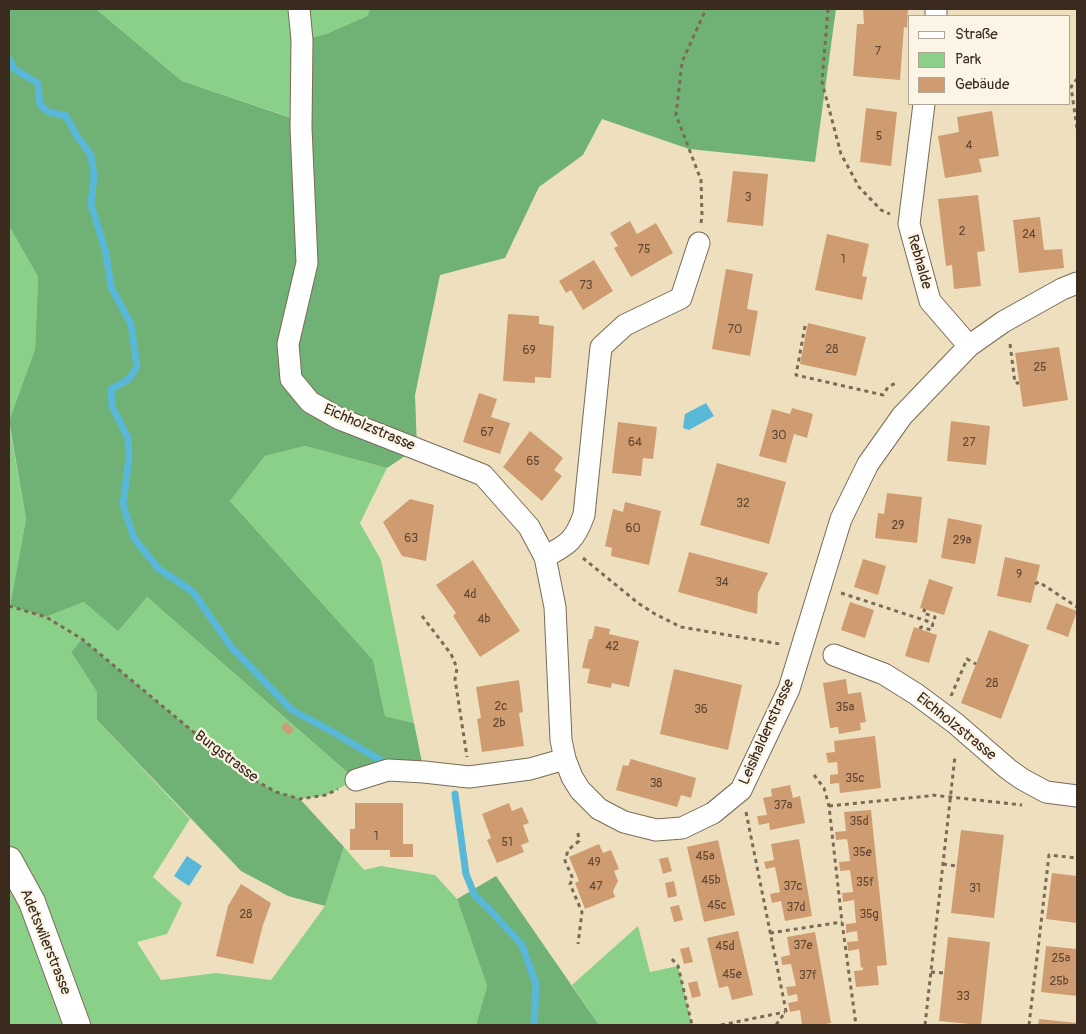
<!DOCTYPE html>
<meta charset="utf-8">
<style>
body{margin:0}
#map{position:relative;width:1086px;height:1034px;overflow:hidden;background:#eee0bf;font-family:Pangolin,sans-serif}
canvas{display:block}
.frame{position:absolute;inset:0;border:10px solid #3b2a1e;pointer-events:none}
.legend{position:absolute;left:908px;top:15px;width:162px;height:90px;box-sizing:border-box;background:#fcf5e5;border:1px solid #afa495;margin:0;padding:6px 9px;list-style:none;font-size:15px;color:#3b2a1e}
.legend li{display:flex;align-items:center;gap:10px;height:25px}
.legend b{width:25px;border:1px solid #afa495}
</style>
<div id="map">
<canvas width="1086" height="1034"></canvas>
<div class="frame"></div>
<ul class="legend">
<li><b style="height:6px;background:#fff"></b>Straße</li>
<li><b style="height:14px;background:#8bd089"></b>Park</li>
<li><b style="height:14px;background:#cf9c71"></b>Gebäude</li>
</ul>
</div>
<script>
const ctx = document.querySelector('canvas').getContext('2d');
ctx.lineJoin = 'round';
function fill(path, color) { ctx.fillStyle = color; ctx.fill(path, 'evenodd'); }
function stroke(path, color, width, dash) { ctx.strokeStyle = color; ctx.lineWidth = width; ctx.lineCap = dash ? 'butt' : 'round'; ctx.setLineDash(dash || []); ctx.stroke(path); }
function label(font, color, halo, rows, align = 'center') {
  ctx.font = font + ' Pangolin,sans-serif'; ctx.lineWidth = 4.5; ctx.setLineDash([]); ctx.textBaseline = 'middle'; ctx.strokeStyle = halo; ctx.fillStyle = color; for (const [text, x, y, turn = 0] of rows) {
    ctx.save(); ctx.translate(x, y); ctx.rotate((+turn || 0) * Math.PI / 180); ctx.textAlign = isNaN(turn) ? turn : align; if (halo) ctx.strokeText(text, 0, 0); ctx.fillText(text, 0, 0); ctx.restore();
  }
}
fill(new Path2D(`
 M 96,9 L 370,9 L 367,16 L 326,34 L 302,40 L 301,121 L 182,81 Z
 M 9,226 L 38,277 L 35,349 L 9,421 Z
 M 9,424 L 26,519 L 10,606 L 46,617 L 84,602 L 147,597 L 356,780 L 326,795 L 300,799 L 276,792 L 244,774 L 82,639 L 71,652 L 97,692 L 97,720 L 190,819 L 153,877 L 182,903 L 167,934 L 137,942 L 161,980 L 216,973 L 271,980 L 325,906 L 344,847 L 364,870 L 381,866 L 435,875 L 457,899 L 487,986 L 476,1025 L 9,1025 Z
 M 305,446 L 387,468 L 360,523 L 381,560 L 414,723 L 385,716 L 373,660 L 230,501 L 265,456 Z
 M 638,926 L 650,972 L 678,966 L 692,1025 L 599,1025 L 572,985 Z`), '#8bd089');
fill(new Path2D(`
 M 9,9 L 96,9 L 182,81 L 300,121 L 302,40 L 326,34 L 367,16 L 370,9 L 836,9 L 815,162 L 689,149 L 602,119 L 583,155 L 539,187 L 505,258 L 440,275 L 415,395 L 417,448 L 387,468 L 305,446 L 265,456 L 230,501 L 373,660 L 385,716 L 414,723 L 424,772 L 356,780 L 147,597 L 118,631 L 84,602 L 46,617 L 10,606 L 26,519 L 9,421 L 35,349 L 38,277 L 9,226 Z
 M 82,639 L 244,774 L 276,792 L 300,799 L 344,847 L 325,906 L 288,896 L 241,871 L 97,720 L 97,692 L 71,652 Z
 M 496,876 L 599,1025 L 476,1025 L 487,986 L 457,899 Z`), '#70b275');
fill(new Path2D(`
 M 706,403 L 714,416 L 689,430 L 683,428 L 685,414 Z
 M 187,856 L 202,866 L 189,886 L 174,876 Z`), '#59b7d8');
stroke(new Path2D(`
 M 9,59 L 14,69 L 38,83 L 40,105 L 49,112 L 66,116 L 77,136 L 91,155 L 94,176 L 91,204 L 106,253 L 111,287 L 131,324 L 137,367 L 128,380 L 111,389 L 112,406 L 128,438 L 129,457 L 123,505 L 134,538 L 158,568 L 193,592 L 232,648 L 292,710 L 333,732 L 385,763
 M 455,794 L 466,874 L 475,896 L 488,908 L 522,945 L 536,984 L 534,1025`), '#59b7d8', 7);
fill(new Path2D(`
 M 863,9 L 908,9 L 907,28 L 904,27 L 900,80 L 853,76 L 857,24 L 864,24 Z
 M 866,108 L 897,112 L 891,166 L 860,162 Z
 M 992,111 L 999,156 L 979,159 L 982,172 L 945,178 L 938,136 L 959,132 L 957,117 Z
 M 733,171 L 768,174 L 763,226 L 727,222 Z
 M 978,195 L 985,251 L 977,252 L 981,286 L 954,289 L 952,265 L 946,266 L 938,199 Z
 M 1040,217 L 1044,250 L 1062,249 L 1064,268 L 1019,273 L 1013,220 Z
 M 630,221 L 637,234 L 656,223 L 673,253 L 631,277 L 614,248 L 618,246 L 610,233 Z
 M 827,234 L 869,244 L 862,276 L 867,277 L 862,300 L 815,290 Z
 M 594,260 L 613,291 L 583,310 L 571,290 L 566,293 L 559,281 Z
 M 726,269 L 753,274 L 747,309 L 758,311 L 750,356 L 712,349 Z
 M 508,314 L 539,316 L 539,324 L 554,326 L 551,378 L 535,377 L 535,383 L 503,381 Z
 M 808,323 L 866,337 L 856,376 L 800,364 Z
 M 1059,347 L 1068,400 L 1023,407 L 1015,353 Z
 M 479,393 L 497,399 L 491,417 L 510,423 L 500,454 L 463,442 Z
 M 792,408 L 813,414 L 807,438 L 794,434 L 786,463 L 759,456 L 772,409 L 790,414 Z
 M 951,421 L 990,426 L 986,465 L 947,461 Z
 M 618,422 L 657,427 L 653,459 L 643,458 L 641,476 L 612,473 Z
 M 530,431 L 563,458 L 554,470 L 562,476 L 542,501 L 503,467 Z
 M 717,463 L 786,482 L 769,544 L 700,525 Z
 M 887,493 L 922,497 L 917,543 L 875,538 L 878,513 L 884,514 Z
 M 410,499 L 434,505 L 426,561 L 402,556 L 383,522 Z
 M 625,502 L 661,511 L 649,565 L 611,556 L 612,548 L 605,546 L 613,509 L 623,512 Z
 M 948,518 L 982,525 L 975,564 L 941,558 Z
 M 689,552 L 768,573 L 758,593 L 757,614 L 678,592 Z
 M 1005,557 L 1040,565 L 1031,603 L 997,596 Z
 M 863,559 L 886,566 L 878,595 L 854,587 Z
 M 473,560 L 520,631 L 480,657 L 453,616 L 456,613 L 436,585 Z
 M 929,579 L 953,587 L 944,615 L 920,608 Z
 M 850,602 L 874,610 L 865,638 L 841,630 Z
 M 1056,603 L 1077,611 L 1068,637 L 1046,629 Z
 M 595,626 L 610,629 L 609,634 L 639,641 L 629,687 L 612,683 L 611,688 L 587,683 L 590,669 L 582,668 L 589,639 L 592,639 Z
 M 914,627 L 937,635 L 929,663 L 905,656 Z
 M 989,630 L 1029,645 L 1001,719 L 961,703 Z
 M 674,669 L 742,685 L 728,750 L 660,734 Z
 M 846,679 L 848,694 L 861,692 L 866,722 L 860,723 L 861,730 L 839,734 L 838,727 L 830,728 L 823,683 Z
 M 519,680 L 523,712 L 519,713 L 524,746 L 482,752 L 477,719 L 481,718 L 476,687 Z
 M 286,722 L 294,730 L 289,735 L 281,728 Z
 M 875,736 L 881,788 L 840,793 L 839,783 L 830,784 L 830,775 L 838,774 L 837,762 L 828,763 L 826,753 L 835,752 L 834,741 Z
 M 631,759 L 696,778 L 691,798 L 681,795 L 677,807 L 616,790 L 623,765 L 628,766 Z
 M 790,785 L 793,798 L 800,796 L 805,823 L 770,830 L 769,823 L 759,825 L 757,816 L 767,815 L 763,798 L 772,796 L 771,789 Z
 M 355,803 L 403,803 L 403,844 L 413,844 L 413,857 L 390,857 L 390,850 L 350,850 L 350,829 L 355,829 Z
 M 509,803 L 512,811 L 522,807 L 529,823 L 523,825 L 529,842 L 521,845 L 524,852 L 497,863 L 487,840 L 491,838 L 482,814 Z
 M 871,810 L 887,965 L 877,966 L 879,985 L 856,987 L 854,971 L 863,970 L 863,967 L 861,968 L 859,949 L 848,951 L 847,942 L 858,941 L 857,931 L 846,933 L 846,924 L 856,923 L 854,900 L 843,902 L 842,893 L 853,892 L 850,870 L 840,871 L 839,862 L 850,861 L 848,844 L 847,839 L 836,840 L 835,832 L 846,831 L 844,812 Z
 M 961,830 L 1004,835 L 994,918 L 951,913 Z
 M 799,839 L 812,916 L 785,921 L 781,901 L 772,903 L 770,894 L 780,892 L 775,867 L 766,869 L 764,862 L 774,860 L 771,844 Z
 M 718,840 L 735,915 L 704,922 L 687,847 Z
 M 599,844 L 603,853 L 611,850 L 619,869 L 614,871 L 618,881 L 613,891 L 615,897 L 585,909 L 575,883 L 579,881 L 569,857 Z
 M 668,857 L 672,871 L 663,874 L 659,859 Z
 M 1052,873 L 1077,876 L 1077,923 L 1046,919 Z
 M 674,881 L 677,896 L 668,898 L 665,883 Z
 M 241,884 L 271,903 L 263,925 L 253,964 L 216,956 L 228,906 Z
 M 679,905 L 683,920 L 674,922 L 670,907 Z
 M 738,931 L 753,995 L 732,1000 L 728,986 L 719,988 L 707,938 Z
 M 815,932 L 831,1023 L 820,1025 L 802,1025 L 800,1010 L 790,1012 L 788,1003 L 798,1001 L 797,994 L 788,996 L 786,987 L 796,986 L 791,964 L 782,965 L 781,957 L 790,955 L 787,937 Z
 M 948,937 L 990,942 L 981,1025 L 939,1021 Z
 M 1046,946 L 1077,949 L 1077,996 L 1041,992 Z
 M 689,947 L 693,962 L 684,964 L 680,949 Z
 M 697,981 L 701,996 L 692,998 L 688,983 Z
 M 1039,1019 L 1077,1023 L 1077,1025 L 1038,1025 Z`), '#cf9c71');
const minor = new Path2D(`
 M 299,9 L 302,40 L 301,128 L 307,263 L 288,344 L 291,379 L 310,402 L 340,419 L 483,475 L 529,527 L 545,557
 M 936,16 L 936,9
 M 924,104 L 909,224 L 930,301 L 969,346
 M 699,243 L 681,298 L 625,325 L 601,347 L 584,515 C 574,542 568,544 545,557 L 555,607 L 561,740 L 565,759 L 572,777 L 580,790 L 599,809 L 624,822 L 656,830 L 682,828 L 713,813 L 741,790 L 789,689 L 841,519 L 868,464 L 902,416 L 969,346 L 1003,322 L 1062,289 L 1077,283
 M 834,655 L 884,674 L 916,694 L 955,723 L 1008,769 L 1022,779 L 1046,792 L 1077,796
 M 356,780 L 388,770 L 424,772 L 469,777 L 530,769 L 565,759`);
const tertiary = new Path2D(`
 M 9,860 L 32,902 L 77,1025`);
stroke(minor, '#7a6a56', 23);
stroke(tertiary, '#7a6a56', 28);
stroke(new Path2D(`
 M 828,9 L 822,82 L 841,154 L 859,187 L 881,210 L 890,214
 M 1077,128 L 1071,87 L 1077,79
 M 701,223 L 702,216 L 701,180 L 676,115 L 682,62 L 706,9
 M 805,326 L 796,375 L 883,395 L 888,387 L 896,383
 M 1010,344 L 1015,383 L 1019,383
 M 583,558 L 638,603 L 655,614 L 681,627 L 780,644
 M 1035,584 L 1039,582 L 1077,607
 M 841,593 L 933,623
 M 9,606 L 46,617 L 82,639 L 244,774 L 276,792 L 300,799 L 326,795 L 338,789
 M 422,616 L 451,654 L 457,668 L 455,679 L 467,757
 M 920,629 L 921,627 L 931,630 L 935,617 L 923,613 L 925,609
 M 951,696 L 967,659 L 976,664
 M 814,775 L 824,788 L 829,806 L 842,922 L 856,1025
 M 829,806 L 928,796 L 932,795 L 1022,805
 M 746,812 L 786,1011 L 776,1025
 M 578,833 L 579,841 L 568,850 L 565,861 L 573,879 L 570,884 L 582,912 L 578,944
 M 943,864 L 956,866
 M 770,933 L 842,922
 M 672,959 L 678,966 L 692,1025
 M 931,972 L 944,973
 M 721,1025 L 785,1012
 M 925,1025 L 955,756
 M 1029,1025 L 1049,855 L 1077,858`), '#7a6a56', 3, [4, 4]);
stroke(minor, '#fff', 21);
stroke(tertiary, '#fff', 26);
label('12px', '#604633', null, [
 ["7",878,52],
 ["5",879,137],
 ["4",969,146],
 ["3",748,198],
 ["2",962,232],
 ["24",1029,235],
 ["75",644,250],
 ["1",843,260],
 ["73",586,286],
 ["70",735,330],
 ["28",832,350],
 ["69",529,351],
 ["25",1040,368],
 ["67",487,433],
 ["30",779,436],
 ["64",635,443],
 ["27",969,443],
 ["65",533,462],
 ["32",743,504],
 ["29",898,526],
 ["60",633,529],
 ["63",411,539],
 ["29a",962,541],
 ["9",1019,575],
 ["34",722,583],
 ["4d",470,595],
 ["4b",484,620],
 ["42",612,647],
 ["28",992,684],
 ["2c",501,707],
 ["35a",845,708],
 ["36",701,710],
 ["2b",499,724],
 ["35c",855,779],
 ["38",656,784],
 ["37a",783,806],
 ["35d",859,822],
 ["1",376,837],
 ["51",507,843],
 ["35e",862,853],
 ["45a",705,857],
 ["49",594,863],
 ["45b",711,881],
 ["35f",865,883],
 ["47",596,887],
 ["37c",793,887],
 ["31",975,889],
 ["45c",717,906],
 ["37d",796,908],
 ["28",246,915],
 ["35g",869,915],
 ["37e",803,946],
 ["45d",725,947],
 ["25a",1061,959],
 ["45e",732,975],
 ["37f",808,976],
 ["25b",1059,982],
 ["33",963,997]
]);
label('15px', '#3b2a1e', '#fcf5e5', [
 ["Rebhalde",919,262,74],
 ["Eichholzstrasse",369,428,23],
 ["Eichholzstrasse",956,727,39],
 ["Leisihaldenstrasse",767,732,-66],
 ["Burgstrasse",226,757,37],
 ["Adetswilerstrasse",45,942,68]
]);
</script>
